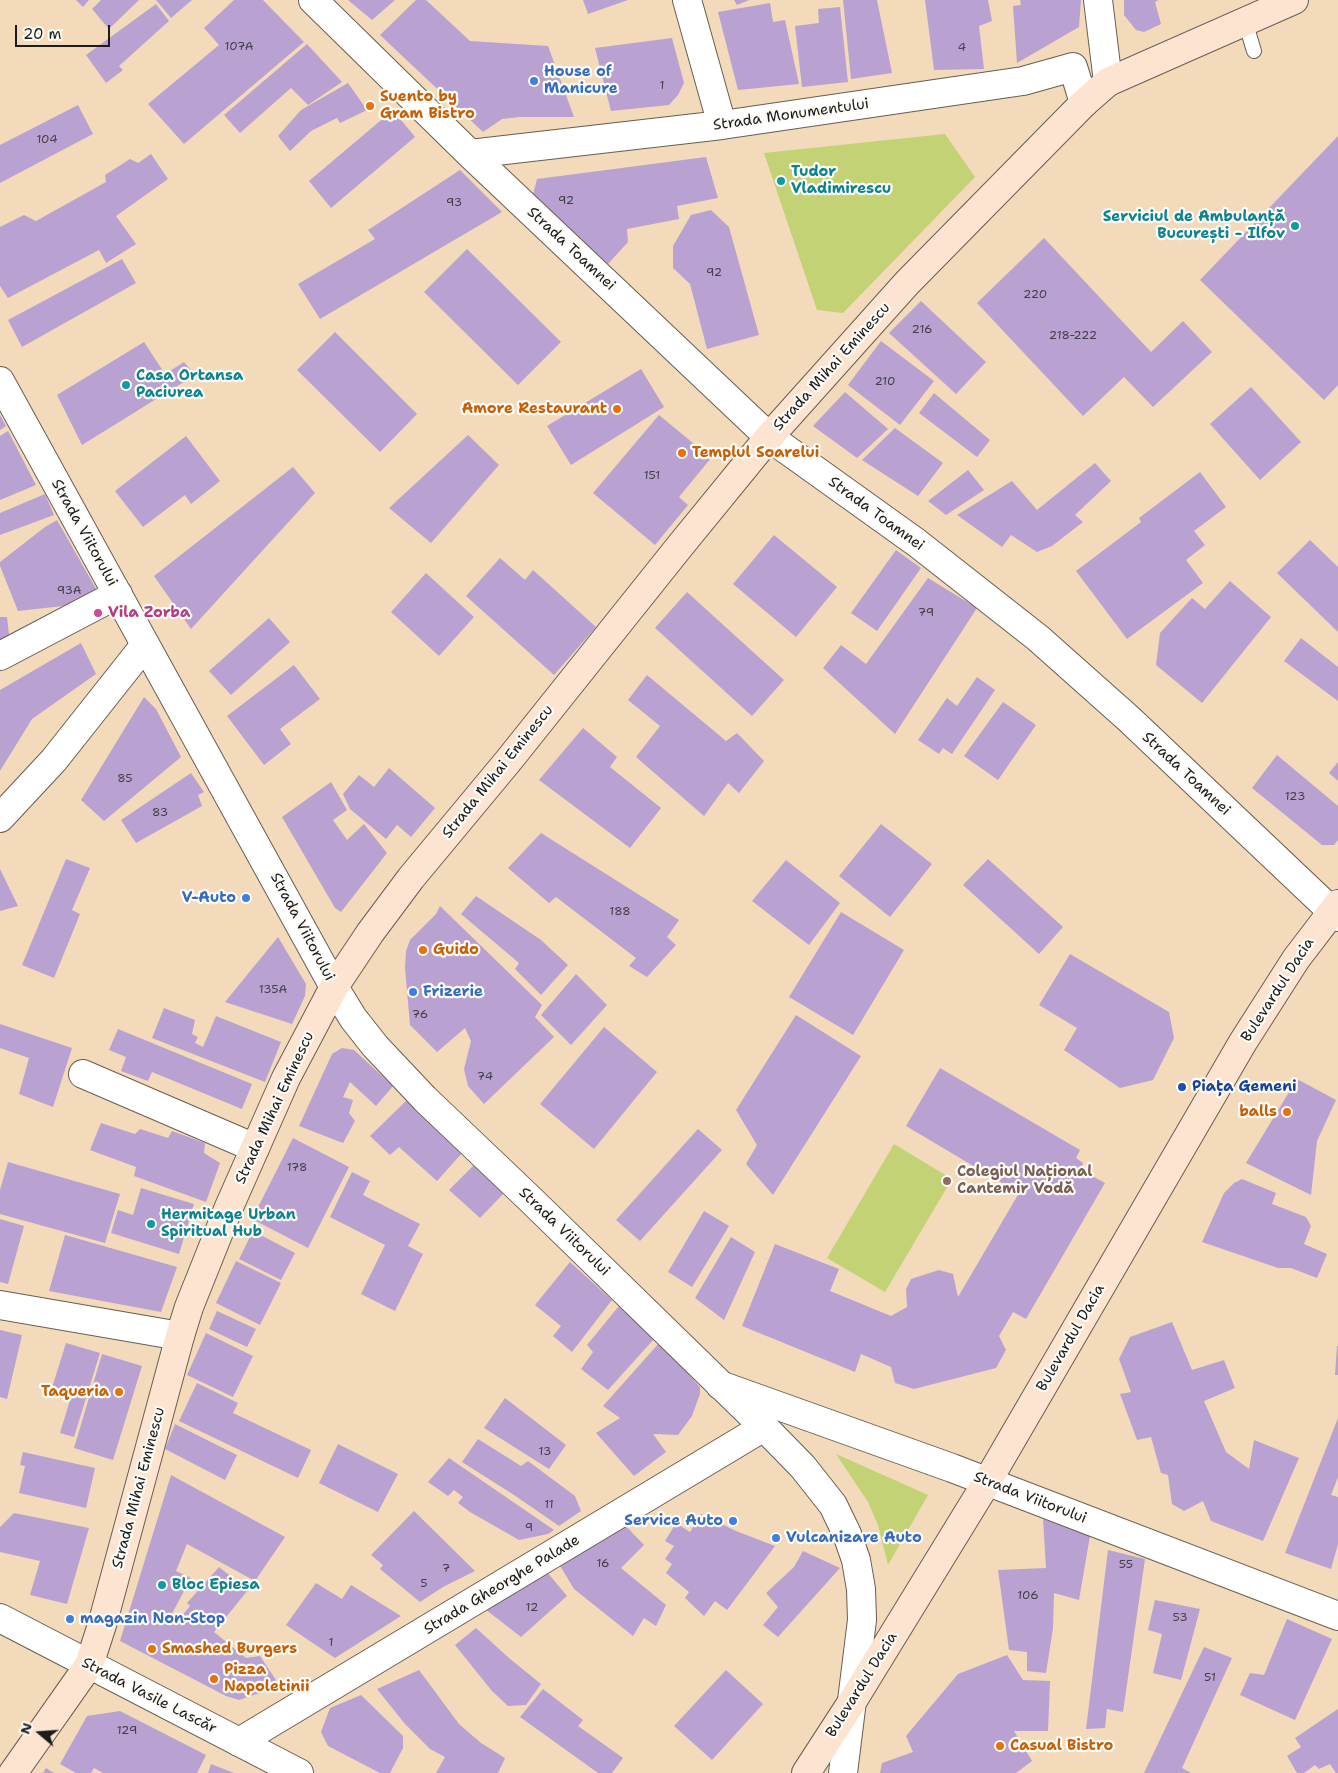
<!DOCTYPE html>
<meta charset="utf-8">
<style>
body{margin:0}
#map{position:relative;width:1338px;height:1773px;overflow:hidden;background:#f3daba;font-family:"Shantell Sans",sans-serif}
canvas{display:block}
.north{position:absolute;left:15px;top:1708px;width:50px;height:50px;-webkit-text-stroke:4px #fdfcf7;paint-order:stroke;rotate:288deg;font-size:14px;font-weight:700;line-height:20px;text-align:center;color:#1c1c1c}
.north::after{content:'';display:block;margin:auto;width:18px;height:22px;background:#1c1c1c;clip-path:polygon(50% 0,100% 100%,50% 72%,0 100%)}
.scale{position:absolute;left:15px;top:25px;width:95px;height:22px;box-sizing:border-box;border:2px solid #1c1c1c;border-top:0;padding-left:6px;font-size:15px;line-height:18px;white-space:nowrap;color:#1c1c1c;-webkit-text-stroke:4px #fdfcf7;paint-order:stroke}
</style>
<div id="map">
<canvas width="1338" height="1773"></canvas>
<div class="north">N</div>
<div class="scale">20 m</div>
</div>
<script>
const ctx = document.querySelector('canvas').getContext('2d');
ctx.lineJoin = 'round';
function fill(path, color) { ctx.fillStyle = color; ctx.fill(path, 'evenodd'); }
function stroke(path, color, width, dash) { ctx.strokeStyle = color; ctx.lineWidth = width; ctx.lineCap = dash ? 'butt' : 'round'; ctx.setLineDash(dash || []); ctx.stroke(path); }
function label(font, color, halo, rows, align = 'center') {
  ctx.font = font + ' "Shantell Sans",sans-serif'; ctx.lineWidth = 4.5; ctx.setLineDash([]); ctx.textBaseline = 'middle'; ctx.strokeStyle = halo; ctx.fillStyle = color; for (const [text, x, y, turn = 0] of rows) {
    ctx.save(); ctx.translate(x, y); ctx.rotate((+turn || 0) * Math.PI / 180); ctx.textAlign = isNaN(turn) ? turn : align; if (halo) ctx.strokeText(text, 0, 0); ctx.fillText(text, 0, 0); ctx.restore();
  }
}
fill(new Path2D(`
 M 945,134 L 975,177 L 843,313 L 817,310 L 764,153 Z
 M 894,1144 L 952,1179 L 885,1292 L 827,1258 Z
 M 836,1454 L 928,1495 L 888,1565 L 878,1525 L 868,1502 Z`), '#c2d275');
fill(new Path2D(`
 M 76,0 L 89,0 L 83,7 Z
 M 101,0 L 139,0 L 109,29 L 92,9 Z
 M 156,0 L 192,0 L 171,18 Z
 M 234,0 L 263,0 L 304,42 L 184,144 L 148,104 L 219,45 L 204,28 Z
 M 348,0 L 395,0 L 372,20 Z
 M 416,0 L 426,0 L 470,41 L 548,46 L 574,117 L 520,117 L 502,119 L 483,132 L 380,35 Z
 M 583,0 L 628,0 L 588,14 Z
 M 734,0 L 749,0 L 737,5 Z
 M 843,0 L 877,0 L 892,73 L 851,79 Z
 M 925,0 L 988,0 L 992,21 L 979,26 L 984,69 L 934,70 Z
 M 1020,0 L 1081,0 L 1079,27 L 1017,63 L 1013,6 L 1021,5 Z
 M 1124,0 L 1159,0 L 1155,2 L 1161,24 L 1144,32 L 1136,30 L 1124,15 Z
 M 770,3 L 773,22 L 785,20 L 799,84 L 738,90 L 718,12 Z
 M 156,4 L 169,21 L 119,66 L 123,70 L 106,83 L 86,55 Z
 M 840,7 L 848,82 L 802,87 L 795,26 L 819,23 L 818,9 Z
 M 672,38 L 684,83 L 678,95 L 669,105 L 611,111 L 595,48 Z
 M 307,44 L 342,82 L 308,105 L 291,88 L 240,133 L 224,115 Z
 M 348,83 L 367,110 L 340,123 L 337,118 L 311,131 L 290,151 L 278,136 L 301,110 Z
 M 78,105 L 93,134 L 0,183 L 0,145 Z
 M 393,110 L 415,137 L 331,208 L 309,181 Z
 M 1338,136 L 1338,385 L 1324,400 L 1200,280 Z
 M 151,154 L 168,179 L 116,216 L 136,244 L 106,263 L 99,250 L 8,298 L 0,286 L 0,227 L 24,215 L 36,221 L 106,182 L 105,175 L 130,159 L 138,163 Z
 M 706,157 L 718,198 L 677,206 L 679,219 L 627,229 L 628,242 L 608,264 L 533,195 L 537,179 Z
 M 460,170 L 502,212 L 320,319 L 298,284 L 375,239 L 368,230 Z
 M 711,210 L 729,227 L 759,335 L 707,349 L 690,284 L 673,268 L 673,246 L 691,215 Z
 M 1044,238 L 1151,352 L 1183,321 L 1212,352 L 1153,407 L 1124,377 L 1083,416 L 977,303 Z
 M 467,249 L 561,342 L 518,385 L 424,292 Z
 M 122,259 L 136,283 L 22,347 L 8,320 Z
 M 921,301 L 986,362 L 956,394 L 889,333 Z
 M 335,332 L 417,414 L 380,452 L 297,370 Z
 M 881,341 L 934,381 L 900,425 L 848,385 Z
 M 144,342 L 165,374 L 184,362 L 195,375 L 82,445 L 57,395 Z
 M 641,369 L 664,407 L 571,465 L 547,426 Z
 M 1251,387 L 1301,442 L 1260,480 L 1210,424 Z
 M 845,392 L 888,429 L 857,458 L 813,426 Z
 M 934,393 L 990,440 L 977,457 L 919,413 Z
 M 0,415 L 6,426 L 0,430 Z
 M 659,415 L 711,458 L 679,497 L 688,505 L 655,545 L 593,493 Z
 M 895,428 L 943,463 L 918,496 L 862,460 Z
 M 8,431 L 36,485 L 0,500 L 0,436 Z
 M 468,435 L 499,465 L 431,543 L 389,508 Z
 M 186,436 L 220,481 L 191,504 L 185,495 L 143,527 L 115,491 Z
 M 1095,463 L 1111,481 L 1075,515 L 1083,522 L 1052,546 L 1037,552 L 1011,535 L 1002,547 L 957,515 L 1012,481 L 1037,510 Z
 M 293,467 L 315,493 L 191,629 L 154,576 Z
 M 968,470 L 984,490 L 946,515 L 928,501 Z
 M 1200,472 L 1226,507 L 1194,531 L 1205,545 L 1186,560 L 1203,583 L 1127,639 L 1076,571 L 1141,522 L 1139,518 Z
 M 45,494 L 54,515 L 0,535 L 0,513 Z
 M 57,520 L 99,594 L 81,604 L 18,611 L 0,566 L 0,562 L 45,527 Z
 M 774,535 L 837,587 L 796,637 L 733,584 Z
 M 1310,540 L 1338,567 L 1338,632 L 1277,573 Z
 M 896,550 L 921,568 L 877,631 L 851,613 Z
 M 500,558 L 525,580 L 533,570 L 596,627 L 554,675 L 466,596 Z
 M 426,573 L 474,617 L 439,656 L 391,612 Z
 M 928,578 L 977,608 L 895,734 L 823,668 L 841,645 L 866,664 Z
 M 1230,581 L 1271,617 L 1202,703 L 1156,665 L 1160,633 L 1192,598 L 1205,609 Z
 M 687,592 L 784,680 L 752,716 L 655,628 Z
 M 0,617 L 7,617 L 10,643 L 0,645 Z
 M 269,618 L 290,642 L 231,695 L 209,671 Z
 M 1301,638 L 1338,667 L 1338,701 L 1284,661 Z
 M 81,643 L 96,674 L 32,719 L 0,771 L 0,690 Z
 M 294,665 L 320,699 L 280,729 L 291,744 L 264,765 L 227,716 Z
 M 647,675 L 726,741 L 737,733 L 764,761 L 739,793 L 728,783 L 704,816 L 636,757 L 660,726 L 628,700 Z
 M 977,677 L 995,690 L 952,754 L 943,748 L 939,754 L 918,740 L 947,698 L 957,706 Z
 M 144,697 L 156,709 L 181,757 L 104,821 L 81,800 Z
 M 1003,702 L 1036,725 L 998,780 L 964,756 Z
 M 583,728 L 617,757 L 610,767 L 661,808 L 630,848 L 539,780 Z
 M 1277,755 L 1338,806 L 1338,840 L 1334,845 L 1322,845 L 1252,788 Z
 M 1338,762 L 1338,781 L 1329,773 Z
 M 389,768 L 435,808 L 411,837 L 397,825 L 386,839 L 350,809 L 343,794 L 359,775 L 374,787 Z
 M 191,773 L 204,792 L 198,795 L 202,806 L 136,843 L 121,820 Z
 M 331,782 L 347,810 L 333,820 L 347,840 L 364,824 L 387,853 L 341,912 L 335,908 L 282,817 Z
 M 881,824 L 932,864 L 890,917 L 839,876 Z
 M 541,833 L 679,920 L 667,937 L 676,945 L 647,977 L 629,966 L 636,958 L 556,897 L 549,903 L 508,868 Z
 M 66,859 L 90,868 L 72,910 L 80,914 L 54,978 L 22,965 Z
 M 988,859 L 1063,927 L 1039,954 L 963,885 Z
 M 786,860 L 840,903 L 809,945 L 752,901 Z
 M 0,869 L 18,906 L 0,911 Z
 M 476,896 L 541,940 L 568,965 L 541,995 L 515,969 L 519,963 L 461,914 Z
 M 440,906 L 542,1005 L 535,1017 L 554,1037 L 484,1104 L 468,1086 L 464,1069 L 471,1041 L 465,1028 L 437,1052 L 410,1025 L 405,968 L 406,951 L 410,940 L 436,914 Z
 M 841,912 L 904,950 L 853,1035 L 789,997 Z
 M 278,937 L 306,984 L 305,996 L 292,1024 L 225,1002 Z
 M 1070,954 L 1169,1012 L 1174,1038 L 1153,1080 L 1120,1088 L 1064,1050 L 1077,1028 L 1039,1005 Z
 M 576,974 L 607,1005 L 571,1045 L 541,1015 Z
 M 164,1008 L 195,1020 L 192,1034 L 198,1037 L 195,1043 L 203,1047 L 216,1016 L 281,1042 L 265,1082 L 152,1038 Z
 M 796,1015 L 861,1056 L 773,1195 L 746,1164 L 757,1145 L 736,1110 Z
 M 0,1024 L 72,1048 L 53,1107 L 19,1094 L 29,1058 L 0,1048 Z
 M 604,1027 L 657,1072 L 594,1149 L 540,1104 Z
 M 118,1029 L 252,1084 L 242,1109 L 152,1072 L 148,1081 L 121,1071 L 126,1057 L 109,1050 Z
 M 342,1048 L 354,1050 L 393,1086 L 376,1106 L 350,1082 L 343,1097 L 353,1100 L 349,1113 L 355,1121 L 343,1143 L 299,1126 L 332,1054 Z
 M 940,1068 L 1080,1150 L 1076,1158 L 1083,1163 L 1081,1170 L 1105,1183 L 1026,1319 L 1013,1312 L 999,1336 L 1006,1350 L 996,1368 L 914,1389 L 895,1383 L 891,1367 L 861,1354 L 855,1372 L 742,1326 L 775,1244 L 839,1269 L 830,1291 L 891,1316 L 907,1307 L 906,1289 L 911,1279 L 939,1270 L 953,1274 L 958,1297 L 1019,1193 L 906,1126 Z
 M 1297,1079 L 1336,1100 L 1317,1141 L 1311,1195 L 1246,1163 Z
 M 408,1099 L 463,1152 L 437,1181 L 399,1147 L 390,1155 L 370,1136 Z
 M 101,1123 L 135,1134 L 140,1129 L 168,1138 L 172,1131 L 205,1143 L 204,1153 L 220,1163 L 206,1202 L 134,1176 L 136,1167 L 90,1150 Z
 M 698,1129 L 722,1150 L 640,1241 L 616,1220 Z
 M 293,1138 L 349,1167 L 308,1248 L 252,1219 Z
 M 8,1162 L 120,1194 L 105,1243 L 0,1214 L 0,1190 Z
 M 475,1164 L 505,1192 L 480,1218 L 449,1190 Z
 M 352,1172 L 370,1181 L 363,1195 L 420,1224 L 408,1246 L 423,1254 L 395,1311 L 361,1294 L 385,1245 L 330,1217 Z
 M 1242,1179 L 1276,1193 L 1272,1204 L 1306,1217 L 1311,1226 L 1304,1244 L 1327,1254 L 1317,1278 L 1291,1268 L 1278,1268 L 1202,1242 L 1224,1193 L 1234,1183 Z
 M 141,1188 L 194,1204 L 179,1254 L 111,1233 L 118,1210 L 133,1215 Z
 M 704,1211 L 729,1226 L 692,1287 L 668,1272 Z
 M 0,1219 L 24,1226 L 8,1284 L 0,1282 Z
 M 253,1231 L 295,1253 L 281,1280 L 239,1259 Z
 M 65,1235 L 177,1267 L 161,1312 L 49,1291 Z
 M 731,1237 L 755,1252 L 724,1320 L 695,1298 Z
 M 236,1261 L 281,1283 L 260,1325 L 216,1303 Z
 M 570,1262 L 612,1300 L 572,1352 L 553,1336 L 561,1326 L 535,1305 Z
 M 619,1306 L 654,1339 L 608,1390 L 581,1369 L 593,1352 L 587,1345 Z
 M 217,1311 L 256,1329 L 247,1347 L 209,1329 Z
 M 1172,1322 L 1192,1370 L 1224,1360 L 1235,1388 L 1204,1401 L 1226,1452 L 1249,1469 L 1254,1440 L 1299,1458 L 1263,1541 L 1211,1521 L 1203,1501 L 1184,1511 L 1172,1504 L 1168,1475 L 1161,1473 L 1151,1437 L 1137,1440 L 1120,1394 L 1131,1392 L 1119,1359 L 1130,1337 Z
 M 0,1330 L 22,1335 L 7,1399 L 0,1397 Z
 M 206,1333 L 253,1356 L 233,1397 L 187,1375 Z
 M 660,1342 L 700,1387 L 700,1394 L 692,1416 L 678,1435 L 653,1434 L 666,1452 L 634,1476 L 596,1433 L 620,1418 L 603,1406 Z
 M 66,1343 L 100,1353 L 74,1437 L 60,1433 L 70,1400 L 50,1394 Z
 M 1337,1346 L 1338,1346 L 1338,1375 L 1335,1375 Z
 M 102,1354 L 142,1366 L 113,1460 L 74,1448 Z
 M 197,1383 L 238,1403 L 233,1413 L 311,1450 L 298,1478 L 179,1421 Z
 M 505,1398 L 566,1445 L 549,1469 L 484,1428 Z
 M 1338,1418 L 1338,1477 L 1331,1495 L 1338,1497 L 1338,1544 L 1331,1569 L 1285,1553 Z
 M 175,1424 L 237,1455 L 225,1480 L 165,1449 Z
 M 478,1439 L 521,1466 L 528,1461 L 575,1496 L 581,1511 L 559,1526 L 514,1495 L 462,1462 Z
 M 338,1444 L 398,1474 L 378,1512 L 319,1483 Z
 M 23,1452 L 95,1468 L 86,1508 L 19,1493 L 25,1466 L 20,1465 Z
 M 449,1458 L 554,1530 L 548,1534 L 519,1540 L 470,1512 L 458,1503 L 463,1497 L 454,1490 L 448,1496 L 428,1482 Z
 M 171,1475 L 285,1537 L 255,1581 L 187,1544 L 176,1571 L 191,1578 L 168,1621 L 174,1625 L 190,1606 L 187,1603 L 219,1567 L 248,1590 L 214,1632 L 246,1658 L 260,1656 L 280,1686 L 239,1700 L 226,1696 L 120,1641 Z
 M 414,1511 L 475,1571 L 443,1587 L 420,1602 L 380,1569 L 383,1565 L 371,1555 Z
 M 14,1513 L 89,1528 L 67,1604 L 30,1595 L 40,1561 L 0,1552 L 0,1527 Z
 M 701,1514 L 736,1531 L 775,1546 L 727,1610 L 715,1601 L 704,1616 L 685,1598 L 689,1592 L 666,1573 L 672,1564 L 665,1559 L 674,1546 L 665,1541 L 676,1523 L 690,1532 Z
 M 1043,1519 L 1090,1536 L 1079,1600 L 1054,1593 L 1053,1628 L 1046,1673 L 1027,1671 L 1027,1652 L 1009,1650 L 998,1570 L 1046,1568 Z
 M 623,1523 L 644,1545 L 621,1568 L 666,1605 L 656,1626 L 644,1618 L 633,1636 L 574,1589 L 559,1564 Z
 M 1108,1550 L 1145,1559 L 1123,1712 L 1107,1709 L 1105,1728 L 1086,1729 Z
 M 803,1551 L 840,1568 L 778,1637 L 763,1625 L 778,1607 L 766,1593 L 794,1567 Z
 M 547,1572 L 567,1596 L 521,1637 L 485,1609 Z
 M 316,1583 L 342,1599 L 351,1585 L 401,1616 L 335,1658 L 286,1625 Z
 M 1155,1600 L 1200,1609 L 1181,1680 L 1153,1673 L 1162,1634 L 1148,1630 Z
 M 1287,1619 L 1332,1639 L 1295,1720 L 1240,1695 L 1250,1673 L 1264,1675 Z
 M 476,1628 L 509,1658 L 541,1684 L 526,1705 L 508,1706 L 492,1691 L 455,1645 Z
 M 1204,1647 L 1232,1658 L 1182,1768 L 1191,1773 L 1144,1773 Z
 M 1007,1655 L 1023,1680 L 1050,1681 L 1048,1731 L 1014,1731 L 1032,1761 L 1016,1773 L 880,1773 L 882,1763 L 913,1752 L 906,1736 L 958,1674 Z
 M 419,1670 L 459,1724 L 481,1743 L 505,1758 L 498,1773 L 436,1773 L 445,1757 L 430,1749 L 405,1724 L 377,1689 Z
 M 726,1670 L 763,1704 L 712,1760 L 674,1726 Z
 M 543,1689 L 583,1720 L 578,1726 L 623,1758 L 612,1773 L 598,1773 L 520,1717 Z
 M 361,1695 L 403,1736 L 403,1748 L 390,1773 L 380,1773 L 328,1746 L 321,1732 L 330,1708 Z
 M 1338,1709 L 1338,1773 L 1336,1773 L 1330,1764 L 1319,1769 L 1315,1765 L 1304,1773 L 1297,1773 L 1287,1756 L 1301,1747 L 1295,1738 Z
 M 120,1711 L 206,1755 L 197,1773 L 103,1773 L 94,1768 L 91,1773 L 76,1773 L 60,1764 L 87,1716 Z
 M 211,1764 L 234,1773 L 208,1773 Z
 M 46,1768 L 54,1773 L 43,1773 Z`), '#b9a2d1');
const service = new Path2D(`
 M 1245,21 L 1254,51`);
const minor = new Path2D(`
 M 313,0 L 470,154 L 769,437 L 917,543 L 1038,638 L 1129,719 L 1338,917
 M 687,0 L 722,125
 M 1098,0 L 1108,82
 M 470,154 L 722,125 L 1023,81 L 1073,67 L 1084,103
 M 0,656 L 118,594
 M 0,818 L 54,760 L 145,645
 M 83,1074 L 255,1148
 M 0,1305 L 180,1336
 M 720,1385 L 952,1468 L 1338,1616
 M 239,1742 L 764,1427`);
const tertiary = new Path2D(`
 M 0,381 L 334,987 L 353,1018 L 375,1046 L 425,1099 L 530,1199 L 764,1427 L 803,1467 L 833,1505 L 847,1534 L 856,1560 L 861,1589 L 862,1620 L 843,1773
 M 0,1618 L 299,1773`);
const secondary = new Path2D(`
 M 13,1773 L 89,1665 L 102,1625 L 180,1336 L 189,1307 L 229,1207 L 286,1078 L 334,987 L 370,933 L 411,878 L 509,760 L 680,546 L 769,437 L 907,283 L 1084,103 L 1108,82 L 1294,0
 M 806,1773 L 852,1702 L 987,1482 L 1243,1042 L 1296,959 L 1338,904`);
stroke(service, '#675e53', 16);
stroke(minor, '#675e53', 30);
stroke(tertiary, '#675e53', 30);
stroke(secondary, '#675e53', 30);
stroke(service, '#fff', 14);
stroke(minor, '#fff', 28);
stroke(tertiary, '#fff', 28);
stroke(secondary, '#fde4d0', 28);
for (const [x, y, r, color] of [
 [534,81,5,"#3f7fe0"],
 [370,106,5,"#e8710a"],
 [781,181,5,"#0f9aa8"],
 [1295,226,5,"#0f9aa8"],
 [126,385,5,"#0f9aa8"],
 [617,409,5,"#e8710a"],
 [682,453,5,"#e8710a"],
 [98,613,5,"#d1479c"],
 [246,898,5,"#3f7fe0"],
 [423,950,5,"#e8710a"],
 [413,992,5,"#3f7fe0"],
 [1182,1087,5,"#1a4fb4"],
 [1287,1112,5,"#e8710a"],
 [947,1181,5,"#8d6e63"],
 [151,1224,5,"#0f9aa8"],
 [119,1392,5,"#e8710a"],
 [733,1521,5,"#3f7fe0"],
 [776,1538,5,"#3f7fe0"],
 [162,1585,5,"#0f9aa8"],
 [70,1619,5,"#3f7fe0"],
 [152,1649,5,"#e8710a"],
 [214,1679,5,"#e8710a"],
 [1000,1746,5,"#e8710a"]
]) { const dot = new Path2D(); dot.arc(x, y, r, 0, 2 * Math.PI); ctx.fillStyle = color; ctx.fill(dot); stroke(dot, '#fdfcf7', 2); }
label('12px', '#433e49', null, [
 ["107A",239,47],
 ["4",962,48],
 ["1",662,86],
 ["104",47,140],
 ["92",566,201],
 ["93",454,203],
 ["92",714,273],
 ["220",1035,295],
 ["216",922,330],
 ["218-222",1073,336],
 ["210",885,382],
 ["151",652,476],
 ["93A",69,591],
 ["79",926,613],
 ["85",125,779],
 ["123",1295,797],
 ["83",160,813],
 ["188",620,912],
 ["135A",273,990],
 ["76",420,1015],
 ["74",485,1077],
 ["178",297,1168],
 ["13",545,1452],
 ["11",549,1505],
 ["9",529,1528],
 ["16",603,1564],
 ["55",1126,1565],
 ["7",446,1569],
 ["5",424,1584],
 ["106",1028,1596],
 ["12",532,1608],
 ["53",1180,1618],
 ["1",331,1643],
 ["51",1210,1678],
 ["129",127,1731]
]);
label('bold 15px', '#366cbe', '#fdfcf7', [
 ["House of",544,72],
 ["Manicure",544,89],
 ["V-Auto",236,898,"right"],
 ["Frizerie",423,992],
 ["Service Auto",723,1521,"right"],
 ["Vulcanizare Auto",786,1538],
 ["magazin Non-Stop",80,1619]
], 'left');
label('bold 15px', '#c56008', '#fdfcf7', [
 ["Suento by",380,97],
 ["Gram Bistro",380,114],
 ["Amore Restaurant",607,409,"right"],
 ["Templul Soarelui",692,453],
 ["Guido",433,950],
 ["balls",1277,1112,"right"],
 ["Taqueria",109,1392,"right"],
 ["Smashed Burgers",162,1649],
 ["Pizza",224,1670],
 ["Napoletinii",224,1687],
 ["Casual Bistro",1010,1746]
], 'left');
label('15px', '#1c1c1c', '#fdfcf7', [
 ["Strada Monumentului",791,115,-8],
 ["Strada Toamnei",571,249,43],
 ["Strada Mihai Eminescu",832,367,-48],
 ["Strada Toamnei",876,514,36],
 ["Strada Viitorului",84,533,61],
 ["Strada Mihai Eminescu",498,772,-51],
 ["Strada Toamnei",1186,774,43],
 ["Strada Viitorului",302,927,62],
 ["Bulevardul Dacia",1278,990,-57],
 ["Strada Mihai Eminescu",275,1108,-65],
 ["Strada Viitorului",564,1232,44],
 ["Bulevardul Dacia",1071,1338,-60],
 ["Strada Mihai Eminescu",139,1488,-75],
 ["Strada Viitorului",1030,1498,21],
 ["Strada Gheorghe Palade",502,1585,-31],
 ["Bulevardul Dacia",862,1685,-58],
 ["Strada Vasile Lascăr",149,1696,27]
]);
label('bold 15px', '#0d838f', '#fdfcf7', [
 ["Tudor",791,172],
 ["Vladimirescu",791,189],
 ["Serviciul de Ambulanță",1285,217,"right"],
 ["București - Ilfov",1285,234,"right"],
 ["Casa Ortansa",136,376],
 ["Paciurea",136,393],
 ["Hermitage Urban",161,1215],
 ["Spiritual Hub",161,1232],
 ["Bloc Epiesa",172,1585]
], 'left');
label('bold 15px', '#b23c85', '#fdfcf7', [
 ["Vila Zorba",108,613]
], 'left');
label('bold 15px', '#164399', '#fdfcf7', [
 ["Piața Gemeni",1192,1087]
], 'left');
label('bold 15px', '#785e54', '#fdfcf7', [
 ["Colegiul Național",957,1172],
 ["Cantemir Vodă",957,1189]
], 'left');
</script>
